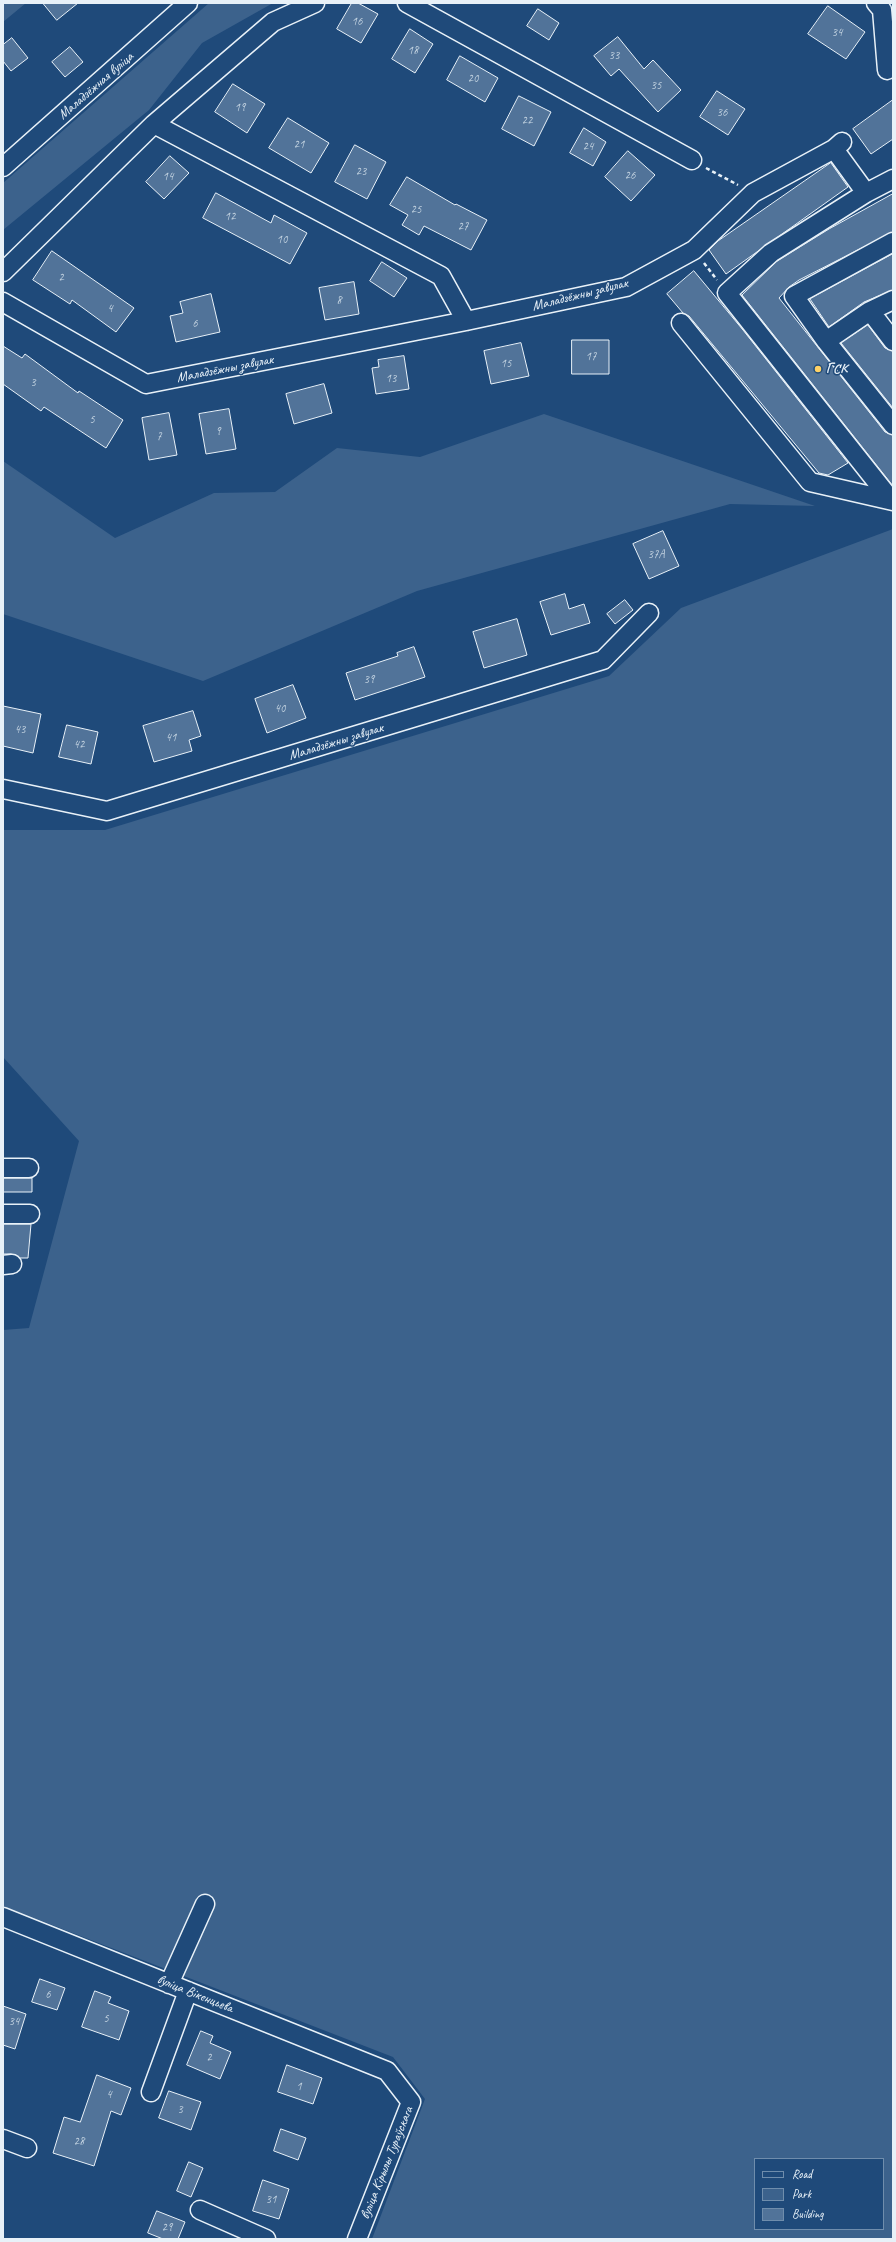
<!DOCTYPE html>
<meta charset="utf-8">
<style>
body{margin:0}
#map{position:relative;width:896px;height:2242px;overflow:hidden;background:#1f4a7a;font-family:Caveat,sans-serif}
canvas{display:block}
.frame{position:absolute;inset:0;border:4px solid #e8f1f8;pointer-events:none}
.legend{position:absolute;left:754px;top:2158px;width:130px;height:72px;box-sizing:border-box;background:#1f4a7a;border:1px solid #6f8dac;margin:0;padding:5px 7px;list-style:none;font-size:12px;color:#e8f1f8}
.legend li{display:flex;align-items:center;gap:8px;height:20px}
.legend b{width:20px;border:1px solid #6f8dac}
</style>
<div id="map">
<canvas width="896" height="2242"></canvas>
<div class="frame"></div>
<ul class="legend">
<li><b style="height:5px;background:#1f4a7a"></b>Road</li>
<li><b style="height:11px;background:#3c628c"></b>Park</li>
<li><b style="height:11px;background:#517399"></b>Building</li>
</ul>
</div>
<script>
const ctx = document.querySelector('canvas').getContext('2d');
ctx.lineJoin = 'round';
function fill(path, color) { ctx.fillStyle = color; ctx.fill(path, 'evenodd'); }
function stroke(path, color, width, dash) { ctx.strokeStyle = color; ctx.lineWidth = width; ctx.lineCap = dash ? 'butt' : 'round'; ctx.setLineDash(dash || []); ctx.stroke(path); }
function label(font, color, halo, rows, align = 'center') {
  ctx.font = font + ' Caveat,sans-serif'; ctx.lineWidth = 3; ctx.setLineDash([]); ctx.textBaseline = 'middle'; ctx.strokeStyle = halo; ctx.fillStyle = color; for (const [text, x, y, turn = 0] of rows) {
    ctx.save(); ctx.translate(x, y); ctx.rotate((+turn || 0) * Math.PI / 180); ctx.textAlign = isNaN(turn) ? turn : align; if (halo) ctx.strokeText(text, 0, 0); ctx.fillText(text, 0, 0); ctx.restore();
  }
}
fill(new Path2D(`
 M 3,3 L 26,3 L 3,22 Z
 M 209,3 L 273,3 L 202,43 L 149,110 L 3,230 L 3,183 Z
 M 544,414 L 815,506 L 730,504 L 417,591 L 203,681 L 3,614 L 3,461 L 115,538 L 214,493 L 275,492 L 337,448 L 420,457 Z
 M 893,529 L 893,2239 L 372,2239 L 425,2099 L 393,2057 L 3,1906 L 3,1330 L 29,1328 L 79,1141 L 3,1057 L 3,830 L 105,830 L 609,676 L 681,608 ZM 755,2159 L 883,2159 L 883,2229 L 755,2229 Z`), '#3c628c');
const building = new Path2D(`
 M 43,3 L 78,3 L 57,20 Z
 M 352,3 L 358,3 L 378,14 L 361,43 L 337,29 Z
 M 828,6 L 865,32 L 846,59 L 808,34 Z
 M 538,9 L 559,23 L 549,40 L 527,26 Z
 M 410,29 L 433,44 L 415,73 L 392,59 Z
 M 618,37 L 644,69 L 653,60 L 681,90 L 658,112 L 619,69 L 611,76 L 594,56 Z
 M 12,38 L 28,58 L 11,71 L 3,61 L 3,45 Z
 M 70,47 L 83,62 L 65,77 L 52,62 Z
 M 460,56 L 498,78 L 485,102 L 447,80 Z
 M 233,84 L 265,104 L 247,133 L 215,112 Z
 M 717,91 L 745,109 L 728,135 L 700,117 Z
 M 519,96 L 551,112 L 534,146 L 502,129 Z
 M 893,100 L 893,139 L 871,154 L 853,129 Z
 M 288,118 L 329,143 L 311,173 L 269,148 Z
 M 584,128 L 606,142 L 593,166 L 570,153 Z
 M 355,145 L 386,162 L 367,199 L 335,182 Z
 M 628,151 L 655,175 L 631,201 L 605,177 Z
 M 170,156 L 189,173 L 164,199 L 146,182 Z
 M 831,163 L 848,187 L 726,274 L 709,250 L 718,241 Z
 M 407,177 L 455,205 L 456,204 L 487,220 L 471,250 L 424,226 L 419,235 L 402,225 L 408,215 L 390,205 Z
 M 216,193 L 271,223 L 274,215 L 307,233 L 290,264 L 203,218 Z
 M 893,194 L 893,232 L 799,280 L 789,287 L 779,298 L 885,432 L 893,435 L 893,486 L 742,295 L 777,261 L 829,229 Z
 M 52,251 L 134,308 L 116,332 L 72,300 L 70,304 L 33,280 Z
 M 893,254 L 893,290 L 864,302 L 829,327 L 810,299 Z
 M 382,262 L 407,278 L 394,297 L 370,281 Z
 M 694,271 L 743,330 L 848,463 L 828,475 L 819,473 L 689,316 L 683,313 L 667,294 Z
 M 354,282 L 359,314 L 325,320 L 319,288 Z
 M 211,294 L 220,332 L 176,342 L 170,316 L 183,313 L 180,302 Z
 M 868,325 L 885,348 L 893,351 L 893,408 L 841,343 Z
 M 572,340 L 609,340 L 609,374 L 572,374 Z
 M 521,343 L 529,376 L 491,384 L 484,351 Z
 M 3,346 L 22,358 L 25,354 L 78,393 L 79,391 L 123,420 L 106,448 L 44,407 L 41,411 L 3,384 Z
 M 404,356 L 409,389 L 376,394 L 372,368 L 379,367 L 378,360 Z
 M 324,384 L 332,413 L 294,424 L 286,394 Z
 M 229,409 L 236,449 L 206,454 L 199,414 Z
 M 169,413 L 177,455 L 149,460 L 142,418 Z
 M 663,531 L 679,566 L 649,579 L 633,544 Z
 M 565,594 L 569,609 L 584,604 L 590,623 L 551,635 L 540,602 Z
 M 625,600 L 633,610 L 615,624 L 607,614 Z
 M 517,619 L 527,655 L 484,668 L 473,632 Z
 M 414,647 L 425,677 L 355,700 L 346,673 L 398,656 L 397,653 Z
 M 293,685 L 306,718 L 267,733 L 255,699 Z
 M 3,706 L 41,714 L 33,753 L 3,746 Z
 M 193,711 L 201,736 L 189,740 L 192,751 L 154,762 L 143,726 Z
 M 67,725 L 98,732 L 91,764 L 59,757 Z
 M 3,1178 L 32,1178 L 32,1192 L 3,1192 Z
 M 3,1224 L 31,1224 L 28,1258 L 20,1258 L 11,1254 L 3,1254 Z
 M 40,1979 L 65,1988 L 57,2010 L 32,2002 Z
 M 95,1991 L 111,1997 L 108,2003 L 129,2011 L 119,2040 L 82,2027 Z
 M 3,2006 L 26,2014 L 15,2049 L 3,2045 Z
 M 201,2031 L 213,2036 L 210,2043 L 231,2052 L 220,2079 L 187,2065 Z
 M 287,2065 L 322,2078 L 313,2104 L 278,2092 Z
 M 97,2075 L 131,2088 L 121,2115 L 111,2111 L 94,2166 L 53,2153 L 64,2117 L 80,2122 Z
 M 169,2091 L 201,2102 L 191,2130 L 159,2118 Z
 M 281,2129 L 306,2138 L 298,2160 L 274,2151 Z
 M 189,2162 L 203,2168 L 191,2197 L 177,2191 Z
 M 263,2180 L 289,2189 L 279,2219 L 253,2211 Z
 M 157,2211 L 185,2222 L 178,2239 L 163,2239 L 148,2233 Z`);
fill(building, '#517399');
stroke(building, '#e8f1f8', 1);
const minor = new Path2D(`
 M 407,3 L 692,160
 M 876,3 L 882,10 L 887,70
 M 154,124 L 441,276 L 466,321
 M 834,149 L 866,193 L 771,253 L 727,293 L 891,500
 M 3,167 L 188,3
 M 866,193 L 893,179
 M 893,242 L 794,296 L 826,341 L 893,425
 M 3,272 L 154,124 L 273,22 L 315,3
 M 3,302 L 146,384 L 466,321 L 626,287 L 694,250 L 753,193 L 834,149 L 842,142
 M 870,311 L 893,341
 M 681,323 L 810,482 L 893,501
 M 826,341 L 870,311 L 893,300
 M 3,789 L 107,811 L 603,660 L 649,613
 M 3,1168 L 29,1168
 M 3,1214 L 30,1214
 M 3,1265 L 12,1264
 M 3,1917 L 387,2071 L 411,2102 L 357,2239
 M 169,1984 L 205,1904
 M 151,2092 L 188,1991
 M 3,2139 L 27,2148
 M 200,2210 L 266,2239`);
stroke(minor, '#e8f1f8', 21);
stroke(new Path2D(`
 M 706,168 L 738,185
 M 704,263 L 717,280`), '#e8f1f8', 2.5, [4, 3]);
stroke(minor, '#1f4a7a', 18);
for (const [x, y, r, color] of [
 [818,369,4,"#ffd166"]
]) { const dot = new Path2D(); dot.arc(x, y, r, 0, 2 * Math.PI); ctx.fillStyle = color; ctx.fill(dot); stroke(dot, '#1f4a7a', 1.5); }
label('12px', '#c2d2e0', null, [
 ["16",357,22],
 ["34",837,33],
 ["18",413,51],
 ["33",614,56],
 ["20",473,79],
 ["35",656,86],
 ["19",240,108],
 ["36",722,113],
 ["22",527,121],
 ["21",299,145],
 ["24",588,147],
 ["23",361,172],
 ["26",630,176],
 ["14",168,177],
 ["25",416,210],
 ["12",230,217],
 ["27",463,227],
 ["10",282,240],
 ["2",61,278],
 ["8",339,301],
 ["4",110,309],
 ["6",195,324],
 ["17",591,357],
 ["15",506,364],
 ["13",391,379],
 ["3",33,383],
 ["5",92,420],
 ["9",218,432],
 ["7",159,437],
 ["37А",656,555],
 ["39",369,680],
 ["40",280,709],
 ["43",20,730],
 ["41",171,738],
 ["42",79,745],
 ["6",48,1995],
 ["5",106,2019],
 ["34",14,2022],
 ["2",209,2058],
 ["1",299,2087],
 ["4",109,2095],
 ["3",180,2110],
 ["28",79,2142],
 ["31",271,2200],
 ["29",167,2228]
]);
label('14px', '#e8f1f8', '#1f4a7a', [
 ["Маладзёжная вуліца",96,86,-41],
 ["Маладзёжны завулак",580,295,-14],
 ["Маладзёжны завулак",225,369,-11],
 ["Маладзёжны завулак",336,742,-17],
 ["вуліца Вікенцьева",195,1994,22],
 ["вуліца Кірылы Тураўскага",387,2163,-68]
]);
label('bold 14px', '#e8f1f8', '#1f4a7a', [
 ["ГСК",826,369]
], 'left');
</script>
